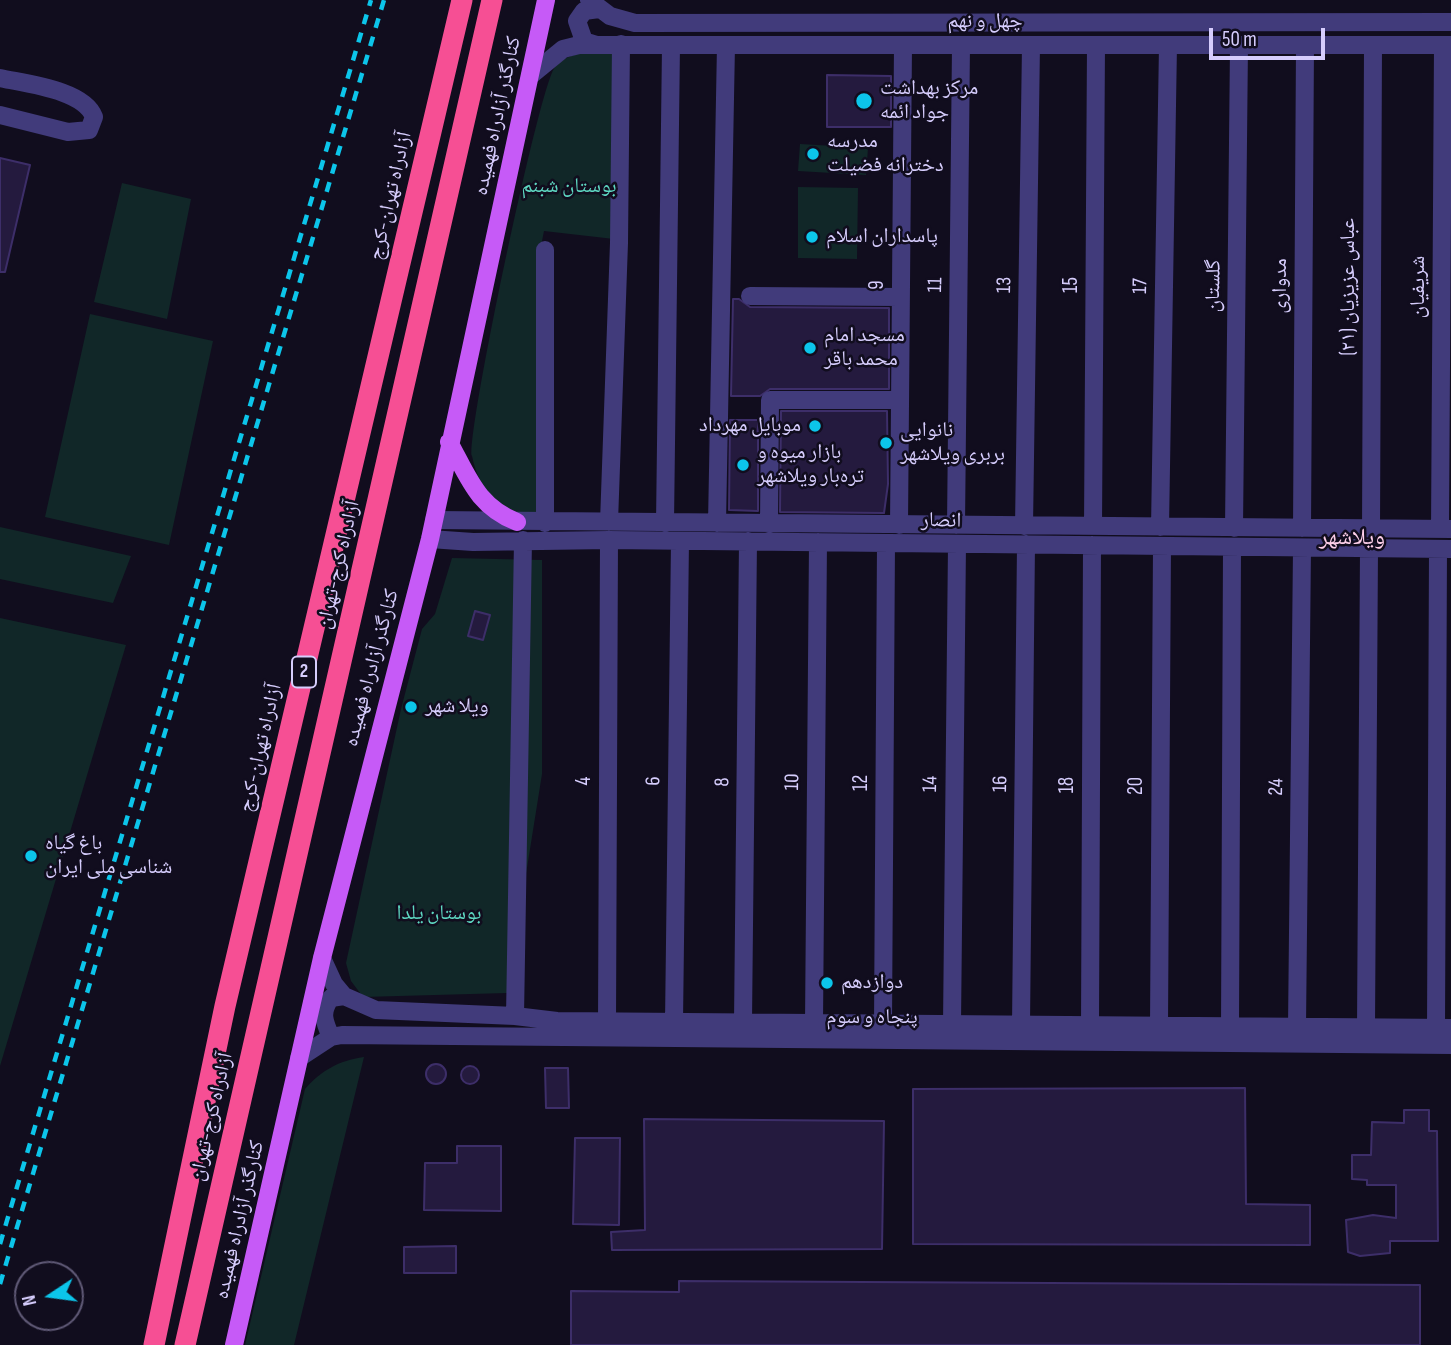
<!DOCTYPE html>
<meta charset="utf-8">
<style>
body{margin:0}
#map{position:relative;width:1451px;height:1345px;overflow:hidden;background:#110d1e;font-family:"Sofia Sans Condensed",sans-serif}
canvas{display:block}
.north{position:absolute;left:14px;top:1261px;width:70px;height:70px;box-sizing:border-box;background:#110d1e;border:2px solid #605a77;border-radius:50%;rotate:257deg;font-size:19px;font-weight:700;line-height:28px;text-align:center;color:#d6cdfd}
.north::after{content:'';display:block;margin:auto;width:24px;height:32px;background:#0cc5ea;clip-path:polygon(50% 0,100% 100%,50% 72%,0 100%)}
.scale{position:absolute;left:1209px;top:28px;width:116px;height:32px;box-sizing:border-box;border:4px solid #d6cdfd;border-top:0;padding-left:9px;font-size:21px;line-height:24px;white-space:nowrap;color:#d6cdfd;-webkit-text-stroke:5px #110d1e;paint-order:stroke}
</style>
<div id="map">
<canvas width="1451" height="1345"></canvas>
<div class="north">N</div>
<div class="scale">50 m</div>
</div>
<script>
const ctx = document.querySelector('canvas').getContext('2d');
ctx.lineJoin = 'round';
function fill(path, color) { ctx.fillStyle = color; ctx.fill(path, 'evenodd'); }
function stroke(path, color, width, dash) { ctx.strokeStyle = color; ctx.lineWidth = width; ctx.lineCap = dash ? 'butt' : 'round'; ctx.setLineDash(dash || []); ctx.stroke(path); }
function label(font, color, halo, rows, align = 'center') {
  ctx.font = font + ' "Sofia Sans Condensed","Noto Naskh Arabic",sans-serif'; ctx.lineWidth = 5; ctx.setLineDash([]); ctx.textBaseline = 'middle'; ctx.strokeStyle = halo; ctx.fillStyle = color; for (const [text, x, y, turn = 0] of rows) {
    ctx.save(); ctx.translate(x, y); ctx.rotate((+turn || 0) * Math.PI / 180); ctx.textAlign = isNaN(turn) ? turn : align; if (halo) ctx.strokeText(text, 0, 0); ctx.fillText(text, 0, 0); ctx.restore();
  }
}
fill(new Path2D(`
 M 614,49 L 614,239 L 544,231 L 539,256 L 541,517 C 503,513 480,495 472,456 C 467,430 540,83 555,67 C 570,50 593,52 614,49 Z
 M 800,144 L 868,148 L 866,175 L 798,171 Z
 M 122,183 L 191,199 L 167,319 L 94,302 Z
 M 798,187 L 858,188 L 857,259 L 798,258 Z
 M 90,314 L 213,341 L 169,545 L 45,517 Z
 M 0,527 L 131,556 L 113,603 L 0,579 Z
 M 452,558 L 542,560 L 542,774 L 507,993 L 363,997 L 351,981 L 346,963 L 401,709 L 422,629 L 435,614 Z
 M 0,618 L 126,645 L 0,1066 Z
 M 364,1057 L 294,1345 L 245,1345 L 305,1089 C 322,1070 338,1061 364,1057 Z`), '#112728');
const building = new Path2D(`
 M 827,75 L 891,76 L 891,127 L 827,127 Z
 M 0,158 L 30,165 L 5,272 L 0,272 Z
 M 733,299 L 739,299 L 750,307 L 889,308 L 889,389 L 770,389 L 760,396 L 731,396 Z
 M 781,411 L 887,411 L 888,484 L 884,513 L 780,512 Z
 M 730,420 L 758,420 L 758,511 L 729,510 Z
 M 475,611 L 490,615 L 483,640 L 468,636 Z
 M426 1074a10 10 0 1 1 20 0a10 10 0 1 1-20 0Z
 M461 1075a9 9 0 1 1 18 0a9 9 0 1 1-18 0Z
 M 545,1068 L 568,1068 L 569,1108 L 546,1108 Z
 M 1245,1088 L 1246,1204 L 1310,1205 L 1310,1245 L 913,1244 L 913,1089 Z
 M 1404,1110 L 1429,1110 L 1429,1131 L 1437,1131 L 1438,1241 L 1390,1241 L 1390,1253 L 1360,1256 L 1348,1252 L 1346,1220 L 1373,1215 L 1396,1218 L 1396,1185 L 1367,1185 L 1367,1180 L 1352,1179 L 1352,1155 L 1371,1155 L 1372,1122 L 1404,1123 Z
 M 644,1119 L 884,1121 L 882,1249 L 612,1250 L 611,1232 L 645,1230 Z
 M 575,1138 L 620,1138 L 619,1225 L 573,1224 Z
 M 457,1146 L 501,1146 L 501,1211 L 424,1210 L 425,1163 L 457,1163 Z
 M 456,1246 L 456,1273 L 404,1273 L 404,1247 Z
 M 679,1281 L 1420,1285 L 1420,1345 L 571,1345 L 571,1291 L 679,1292 Z`);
fill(building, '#241a3e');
stroke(building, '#3d2e69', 2);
stroke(new Path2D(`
 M 589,0 L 610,16 L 635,23 L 1451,22
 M 597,45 L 584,41 L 577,21 L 584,11 L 599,9
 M 530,76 L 563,49 L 579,45 L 1451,45
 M 0,78 C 27,84 84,90 94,117 L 89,130 L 68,132 L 0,115
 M 545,250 L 545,523
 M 750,296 L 900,297
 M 434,520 L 1451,529
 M 609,522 L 619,243 L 621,44
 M 665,523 L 671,45
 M 717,523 L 726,45
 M 769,524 L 770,400 L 900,400
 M 899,525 L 903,45
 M 956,525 L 961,45
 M 1024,526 L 1031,45
 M 1093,526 L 1096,45
 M 1160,527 L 1168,45
 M 1234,528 L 1239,45
 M 1302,528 L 1305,45
 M 1371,529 L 1373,45
 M 1440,529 L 1443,45
 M 430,539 L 473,542 L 609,540 L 1451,549
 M 322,958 L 334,984 L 344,996 L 376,1010 L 515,1016 L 557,1021 L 1451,1028
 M 515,1016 L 523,540
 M 607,1022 L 609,540
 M 674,1022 L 680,541
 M 743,1022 L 748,541
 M 814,1023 L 818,542
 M 883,1024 L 886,543
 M 952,1024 L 957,544
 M 1021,1025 L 1026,544
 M 1090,1025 L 1092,545
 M 1159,1025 L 1162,546
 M 1230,1026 L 1232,547
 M 1297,1027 L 1302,548
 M 1366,1027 L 1369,548
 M 1436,1028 L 1438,549
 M 331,1037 C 324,1021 320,1012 331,998 L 344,996
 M 299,1058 L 331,1037 L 342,1035 L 1451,1045`), '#413b7b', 18);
stroke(new Path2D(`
 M 449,442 C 469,478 477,506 517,522
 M 234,1345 L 322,958 L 430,539 L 546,0`), '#c65af7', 18);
stroke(new Path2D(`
 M 154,1345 L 225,1006 L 462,0
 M 185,1345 L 492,0`), '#f64f94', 21);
stroke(new Path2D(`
 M 0,1244 L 371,0
 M 0,1284 L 384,0`), '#0cc5ea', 4.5, [10, 9]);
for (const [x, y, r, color] of [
 [864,101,9,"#0cc5ea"],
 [813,154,7,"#0cc5ea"],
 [812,237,7,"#0cc5ea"],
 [810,348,7,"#0cc5ea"],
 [815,426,7,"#0cc5ea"],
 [886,443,7,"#0cc5ea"],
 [743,465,7,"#0cc5ea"],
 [411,707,7,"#0cc5ea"],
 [31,856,7,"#0cc5ea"],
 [827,983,7,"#0cc5ea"]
]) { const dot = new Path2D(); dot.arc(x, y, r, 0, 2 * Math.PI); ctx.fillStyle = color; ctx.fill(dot); stroke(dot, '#110d1e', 2.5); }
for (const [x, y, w] of [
 [304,672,24]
]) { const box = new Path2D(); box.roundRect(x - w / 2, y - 15.5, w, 31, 5); ctx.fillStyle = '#110d1e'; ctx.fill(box); stroke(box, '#d6cdfd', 2); }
label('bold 19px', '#d6cdfd', null, [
 ["2",304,672]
]);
label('21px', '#d6cdfd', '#110d1e', [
 ["چهل و نهم",985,22],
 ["کنارگذر آزادراه فهمیده",498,116,-78],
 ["آزادراه تهران-کرج",391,196,-77],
 ["9",878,285,-90],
 ["11",936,285,-89],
 ["13",1005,285,-89],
 ["15",1072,285,-90],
 ["17",1141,286,-89],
 ["گلستان",1214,286,-89],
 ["مدواری",1281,286,-90],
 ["عباس عزیزیان (۲۱)",1349,287,-90],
 ["شریفیان",1419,287,-90],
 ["انصار",941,521,1],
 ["آزادراه کرج-تهران",339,565,-77],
 ["کنارگذر آزادراه فهمیده",372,668,-75],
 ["آزادراه تهران-کرج",261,748,-77],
 ["4",585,781,-90],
 ["6",654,781,-89],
 ["8",723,782,-89],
 ["10",793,782,-89],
 ["12",862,783,-90],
 ["14",931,784,-89],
 ["16",1001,784,-89],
 ["18",1068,785,-90],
 ["20",1137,786,-90],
 ["24",1277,787,-89],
 ["پنجاه و سوم",872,1018],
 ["آزادراه کرج-تهران",212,1117,-77],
 ["کنارگذر آزادراه فهمیده",240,1220,-77]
]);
label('21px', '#d6cdfd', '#110d1e', [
 ["مرکز بهداشت",880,89],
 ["جواد ائمه",880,113],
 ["مدرسه",827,142],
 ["دخترانه فضیلت",827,166],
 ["پاسداران اسلام",826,237],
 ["مسجد امام",824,336],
 ["محمد باقر",824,360],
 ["موبایل مهرداد",801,426,"right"],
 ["نانوایی",900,431],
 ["بربری ویلاشهر",900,455],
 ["بازار میوه و",757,453],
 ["تره‌بار ویلاشهر",757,477],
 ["ویلا شهر",425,707],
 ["باغ گیاه‌",45,844],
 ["شناسی ملی ایران",45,868],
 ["دوازدهم",841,983]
], 'left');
label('21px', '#5ed8c2', '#110d1e', [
 ["بوستان شبنم",569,187],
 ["بوستان یلدا",439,914]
]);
label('23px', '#fdcfe9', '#110d1e', [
 ["ویلاشهر",1352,538]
]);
</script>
